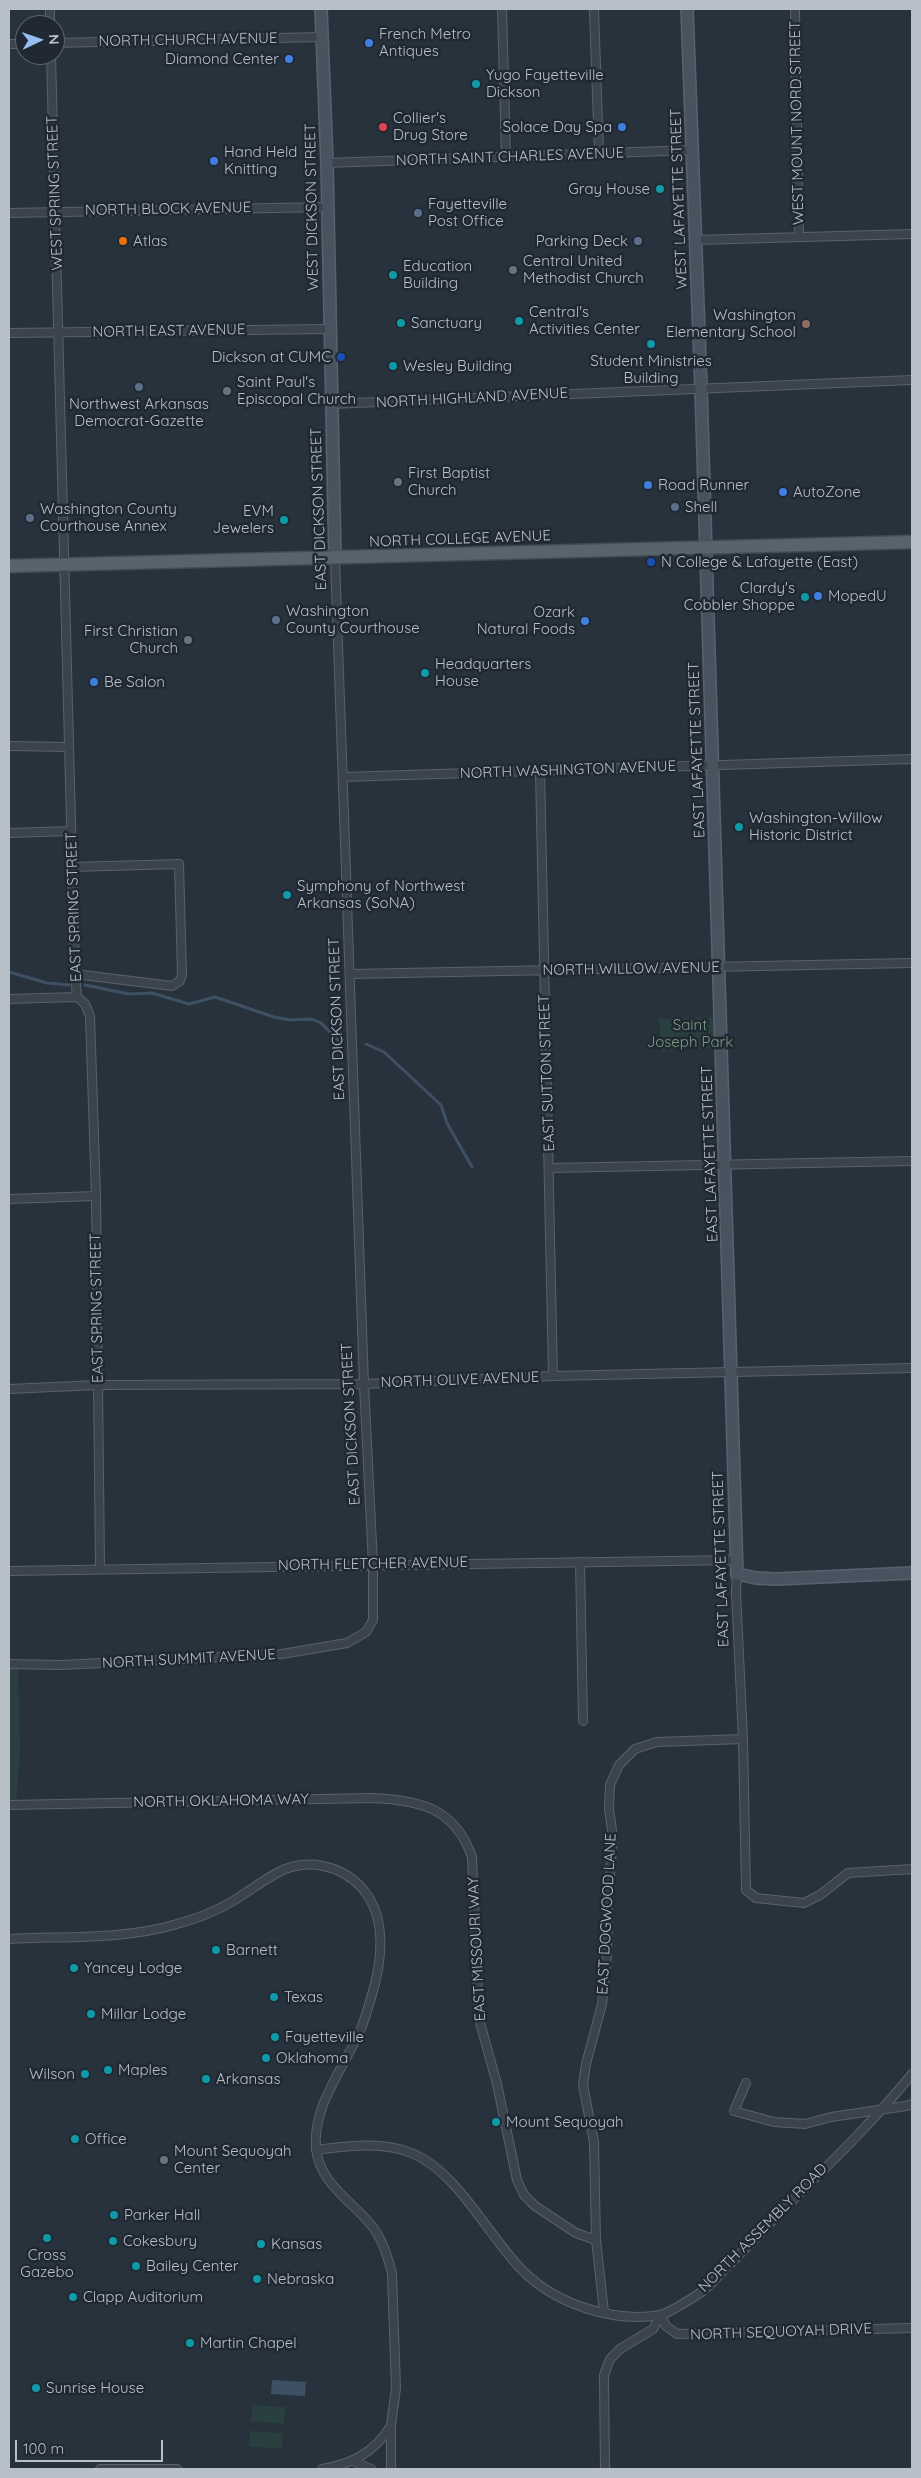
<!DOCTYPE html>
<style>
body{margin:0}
#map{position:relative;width:921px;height:2478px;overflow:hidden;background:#27323d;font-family:Quicksand,sans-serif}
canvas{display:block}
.frame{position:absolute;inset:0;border:10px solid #b7bfc8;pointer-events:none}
.north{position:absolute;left:15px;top:15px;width:50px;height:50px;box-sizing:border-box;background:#202933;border:1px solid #5c656f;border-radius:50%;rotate:87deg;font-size:14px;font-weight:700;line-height:20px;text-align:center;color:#b7bfc8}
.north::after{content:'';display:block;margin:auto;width:18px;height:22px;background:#95bfef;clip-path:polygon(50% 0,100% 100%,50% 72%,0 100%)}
.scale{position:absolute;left:15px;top:2440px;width:148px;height:22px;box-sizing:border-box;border:2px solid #b7bfc8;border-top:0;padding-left:6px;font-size:15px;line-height:18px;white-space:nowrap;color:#b7bfc8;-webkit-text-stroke:4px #202933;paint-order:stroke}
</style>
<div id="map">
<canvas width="921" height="2478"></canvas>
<div class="frame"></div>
<div class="north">N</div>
<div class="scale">100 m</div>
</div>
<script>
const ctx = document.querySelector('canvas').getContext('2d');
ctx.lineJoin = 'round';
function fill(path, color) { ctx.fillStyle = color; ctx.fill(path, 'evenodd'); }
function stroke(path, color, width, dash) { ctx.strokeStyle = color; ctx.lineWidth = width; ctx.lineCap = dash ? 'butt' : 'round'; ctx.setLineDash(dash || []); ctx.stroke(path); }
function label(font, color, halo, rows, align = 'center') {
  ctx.font = font + ' Quicksand,sans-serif'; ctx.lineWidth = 5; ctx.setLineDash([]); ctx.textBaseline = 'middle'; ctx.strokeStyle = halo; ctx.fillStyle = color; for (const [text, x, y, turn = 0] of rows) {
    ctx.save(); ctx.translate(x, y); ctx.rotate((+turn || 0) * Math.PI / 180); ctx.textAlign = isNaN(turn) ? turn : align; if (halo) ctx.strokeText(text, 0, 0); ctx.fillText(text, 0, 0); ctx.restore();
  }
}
fill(new Path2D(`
 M 720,1017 L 721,1048 L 661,1050 L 659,1019 Z
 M 9,1664 L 18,1664 L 20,1751 L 16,1805 L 9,1805 Z
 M 252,2405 L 285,2407 L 284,2424 L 251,2421 Z
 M 250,2431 L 283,2433 L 282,2449 L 249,2446 Z`), '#2a3f3f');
fill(new Path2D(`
 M 272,2380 L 306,2382 L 305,2396 L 271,2394 Z`), '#3e5164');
stroke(new Path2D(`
 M 9,972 L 47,983 L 69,985
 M 85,985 L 129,994 L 152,993 L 189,1004 L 215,997 L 274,1017 L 290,1020 L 312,1019 L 321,1023 L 339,1041
 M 366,1044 L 384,1052 L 441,1105 L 447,1123 L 472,1167`), '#3e5164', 3);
const street = new Path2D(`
 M 50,9 L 50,25
 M 502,9 L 506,157
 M 594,9 L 599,153
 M 795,9 L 799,236
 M 55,43 L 321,37
 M 9,44 L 25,44
 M 51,55 L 75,974 L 77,997 L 85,1004 L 90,1016 L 96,1196 L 100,1568
 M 327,163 L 693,150
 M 9,213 L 327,207
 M 696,240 L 912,234
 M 9,333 L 329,329
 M 331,404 L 912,380
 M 9,746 L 69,747
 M 540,771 L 553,1376
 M 343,777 L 912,759
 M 9,833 L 71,831
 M 72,867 L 179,864 L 182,974 L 180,981 L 172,986 L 75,974
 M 351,974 L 912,963
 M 9,999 L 77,997
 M 550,1168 L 912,1161
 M 9,1199 L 96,1196
 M 9,1389 L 98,1385 L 364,1384 L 553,1376 L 912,1368
 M 580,1562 L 583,1721
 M 9,1571 L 737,1560
 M 737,1574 L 736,1592 L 743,1739 L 746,1890 L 756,1898 L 804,1903 L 820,1895 L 848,1873 L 912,1869
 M 9,1664 L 61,1665 L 282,1654 L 347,1643 L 366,1632 L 373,1620 L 373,1564 L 364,1384 L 335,559
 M 9,1805 L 372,1798 C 420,1800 455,1808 472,1857 L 479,2019 L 497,2084 L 517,2180 L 524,2195 L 535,2206 L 576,2233 L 596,2240
 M 9,1939 C 64,1936 124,1940 177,1924 C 196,1919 216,1911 233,1901 C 248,1892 262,1881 277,1873 C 306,1857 341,1865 362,1888 C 385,1914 383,1951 375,1984 C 371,1998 367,2013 362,2026 C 346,2066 312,2104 316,2149 C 320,2184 352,2201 372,2226 C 383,2240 388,2257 392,2274 L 396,2388 L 391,2425 L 391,2469
 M 746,2083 L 734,2111 L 774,2122 L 805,2124 L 831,2117 L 906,2106 L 912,2104
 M 316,2150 C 348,2146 384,2141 414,2154 C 459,2174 488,2236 523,2271 C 556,2304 613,2323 660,2315 C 669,2313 694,2297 703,2291 C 711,2285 718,2276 725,2269 C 740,2254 755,2239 770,2223 C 819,2174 869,2127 912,2074
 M 604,2312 L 596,2240 L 594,2142 L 583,2085 L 586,2064 L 602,2004 L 607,1955 L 608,1900 L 613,1837 L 609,1809 L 610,1785 L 619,1765 L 635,1749 L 657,1742 L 743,1739
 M 661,2315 L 666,2326 L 677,2334 L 912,2328
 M 353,2461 L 371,2469
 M 100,2469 L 177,2469
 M 322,2469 C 351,2464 374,2453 390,2427
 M 605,2469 L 604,2375 L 610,2359 L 620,2349 L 653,2329 L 661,2315`);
const secondary = new Path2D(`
 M 321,9 L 327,163 L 335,559
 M 687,9 L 701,388 L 737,1574 L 756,1578 L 776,1579 L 912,1573`);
const primary = new Path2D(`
 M 9,566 L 912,542`);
stroke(street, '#59626b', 10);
stroke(secondary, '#59626b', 14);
stroke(primary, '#444d57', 15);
stroke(street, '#3b444d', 8);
stroke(secondary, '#495360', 11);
stroke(primary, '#59636d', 12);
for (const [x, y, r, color] of [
 [369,43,5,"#3f7fe0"],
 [289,59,5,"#3f7fe0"],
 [476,84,5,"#0f9aa8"],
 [383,127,5,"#e0444e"],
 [622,127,5,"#3f7fe0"],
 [214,161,5,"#3f7fe0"],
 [660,189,5,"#0f9aa8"],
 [418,213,5,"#5c6f8a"],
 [123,241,5,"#e8710a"],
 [638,241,5,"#5c6f8a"],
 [513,270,5,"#6b7280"],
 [393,275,5,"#0f9aa8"],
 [519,321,5,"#0f9aa8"],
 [401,323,5,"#0f9aa8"],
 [806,324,5,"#8d6e63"],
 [651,344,5,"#0f9aa8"],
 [341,357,5,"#1a4fb4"],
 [393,366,5,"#0f9aa8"],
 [139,387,5,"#5c6f8a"],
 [227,391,5,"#6b7280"],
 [398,482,5,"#6b7280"],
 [648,485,5,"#3f7fe0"],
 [783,492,5,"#3f7fe0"],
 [675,507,5,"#5c6f8a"],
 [30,518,5,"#5c6f8a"],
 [284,520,5,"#0f9aa8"],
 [651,562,5,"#1a4fb4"],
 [818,596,5,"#3f7fe0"],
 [805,597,5,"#0f9aa8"],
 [276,620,5,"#5c6f8a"],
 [585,621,5,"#3f7fe0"],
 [188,640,5,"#6b7280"],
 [425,673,5,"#0f9aa8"],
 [94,682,5,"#3f7fe0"],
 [739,827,5,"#0f9aa8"],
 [287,895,5,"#0f9aa8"],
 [216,1950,5,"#0f9aa8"],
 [74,1968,5,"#0f9aa8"],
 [274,1997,5,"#0f9aa8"],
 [91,2014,5,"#0f9aa8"],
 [275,2037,5,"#0f9aa8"],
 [266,2058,5,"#0f9aa8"],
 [108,2070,5,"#0f9aa8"],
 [85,2074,5,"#0f9aa8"],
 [206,2079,5,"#0f9aa8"],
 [496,2122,5,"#0f9aa8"],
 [75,2139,5,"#0f9aa8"],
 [164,2160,5,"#6b7280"],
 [114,2215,5,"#0f9aa8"],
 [47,2238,5,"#0f9aa8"],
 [113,2241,5,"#0f9aa8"],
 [261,2244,5,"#0f9aa8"],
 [136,2266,5,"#0f9aa8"],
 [257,2279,5,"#0f9aa8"],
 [73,2297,5,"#0f9aa8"],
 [190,2343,5,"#0f9aa8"],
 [36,2388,5,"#0f9aa8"]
]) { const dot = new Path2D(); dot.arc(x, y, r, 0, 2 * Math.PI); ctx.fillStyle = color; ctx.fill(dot); stroke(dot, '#202933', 2); }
label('15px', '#b7bfc8', '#202933', [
 ["French Metro",379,34],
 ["Antiques",379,51],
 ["Diamond Center",279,59,"right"],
 ["Yugo Fayetteville",486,75],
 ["Dickson",486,92],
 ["Collier's",393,118],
 ["Drug Store",393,135],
 ["Solace Day Spa",612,127,"right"],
 ["Hand Held",224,152],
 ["Knitting",224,169],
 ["Gray House",650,189,"right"],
 ["Fayetteville",428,204],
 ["Post Office",428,221],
 ["Atlas",133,241],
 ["Parking Deck",628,241,"right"],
 ["Central United",523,261],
 ["Methodist Church",523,278],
 ["Education",403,266],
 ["Building",403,283],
 ["Central's",529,312],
 ["Activities Center",529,329],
 ["Washington",796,315,"right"],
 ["Elementary School",796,332,"right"],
 ["Sanctuary",411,323],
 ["Dickson at CUMC",331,357,"right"],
 ["Student Ministries",651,361,"center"],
 ["Building",651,378,"center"],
 ["Wesley Building",403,366],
 ["Saint Paul's",237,382],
 ["Episcopal Church",237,399],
 ["Northwest Arkansas",139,404,"center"],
 ["Democrat-Gazette",139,421,"center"],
 ["First Baptist",408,473],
 ["Church",408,490],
 ["Road Runner",658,485],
 ["AutoZone",793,492],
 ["Shell",685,507],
 ["Washington County",40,509],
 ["Courthouse Annex",40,526],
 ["EVM",274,511,"right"],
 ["Jewelers",274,528,"right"],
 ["N College & Lafayette (East)",661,562],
 ["Clardy's",795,588,"right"],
 ["Cobbler Shoppe",795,605,"right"],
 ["MopedU",828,596],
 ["Washington",286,611],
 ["County Courthouse",286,628],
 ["Ozark",575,612,"right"],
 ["Natural Foods",575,629,"right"],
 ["First Christian",178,631,"right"],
 ["Church",178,648,"right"],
 ["Headquarters",435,664],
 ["House",435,681],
 ["Be Salon",104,682],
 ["Washington-Willow",749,818],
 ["Historic District",749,835],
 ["Symphony of Northwest",297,886],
 ["Arkansas (SoNA)",297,903],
 ["Barnett",226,1950],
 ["Yancey Lodge",84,1968],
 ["Texas",284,1997],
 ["Millar Lodge",101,2014],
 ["Fayetteville",285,2037],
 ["Oklahoma",276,2058],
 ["Maples",118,2070],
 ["Wilson",75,2074,"right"],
 ["Arkansas",216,2079],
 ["Mount Sequoyah",506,2122],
 ["Office",85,2139],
 ["Mount Sequoyah",174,2151],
 ["Center",174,2168],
 ["Parker Hall",124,2215],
 ["Cokesbury",123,2241],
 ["Kansas",271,2244],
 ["Cross",47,2255,"center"],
 ["Gazebo",47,2272,"center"],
 ["Bailey Center",146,2266],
 ["Nebraska",267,2279],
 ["Clapp Auditorium",83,2297],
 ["Martin Chapel",200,2343],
 ["Sunrise House",46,2388]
], 'left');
label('15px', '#b7bfc8', '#202933', [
 ["NORTH CHURCH AVENUE",188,40,-1],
 ["WEST MOUNT NORD STREET",797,123,-91],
 ["NORTH SAINT CHARLES AVENUE",510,157,-2],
 ["WEST SPRING STREET",55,193,-92],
 ["WEST LAFAYETTE STREET",679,199,-92],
 ["WEST DICKSON STREET",312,207,-91],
 ["NORTH BLOCK AVENUE",168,209,-1],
 ["NORTH EAST AVENUE",169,331,-1],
 ["NORTH HIGHLAND AVENUE",472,398,-3],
 ["EAST DICKSON STREET",319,509,-92],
 ["NORTH COLLEGE AVENUE",460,539,-2],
 ["EAST LAFAYETTE STREET",697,750,-92],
 ["NORTH WASHINGTON AVENUE",568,770,-2],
 ["EAST SPRING STREET",74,907,-92],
 ["NORTH WILLOW AVENUE",631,969,-1],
 ["EAST DICKSON STREET",337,1019,-92],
 ["EAST SUTTON STREET",547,1073,-92],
 ["EAST LAFAYETTE STREET",710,1154,-92],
 ["EAST SPRING STREET",97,1308,-91],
 ["NORTH OLIVE AVENUE",460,1380,-2],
 ["EAST DICKSON STREET",351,1424,-93],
 ["EAST LAFAYETTE STREET",721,1559,-92],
 ["NORTH FLETCHER AVENUE",373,1564,-1],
 ["NORTH SUMMIT AVENUE",189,1659,-3],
 ["NORTH OKLAHOMA WAY",221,1801,-1],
 ["EAST DOGWOOD LANE",607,1914,-87],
 ["EAST MISSOURI WAY",477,1949,-93],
 ["NORTH ASSEMBLY ROAD",763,2228,-45],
 ["NORTH SEQUOYAH DRIVE",781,2332,-2]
]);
label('15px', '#779c7d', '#202933', [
 ["Saint",690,1025],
 ["Joseph Park",690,1042]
]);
</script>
